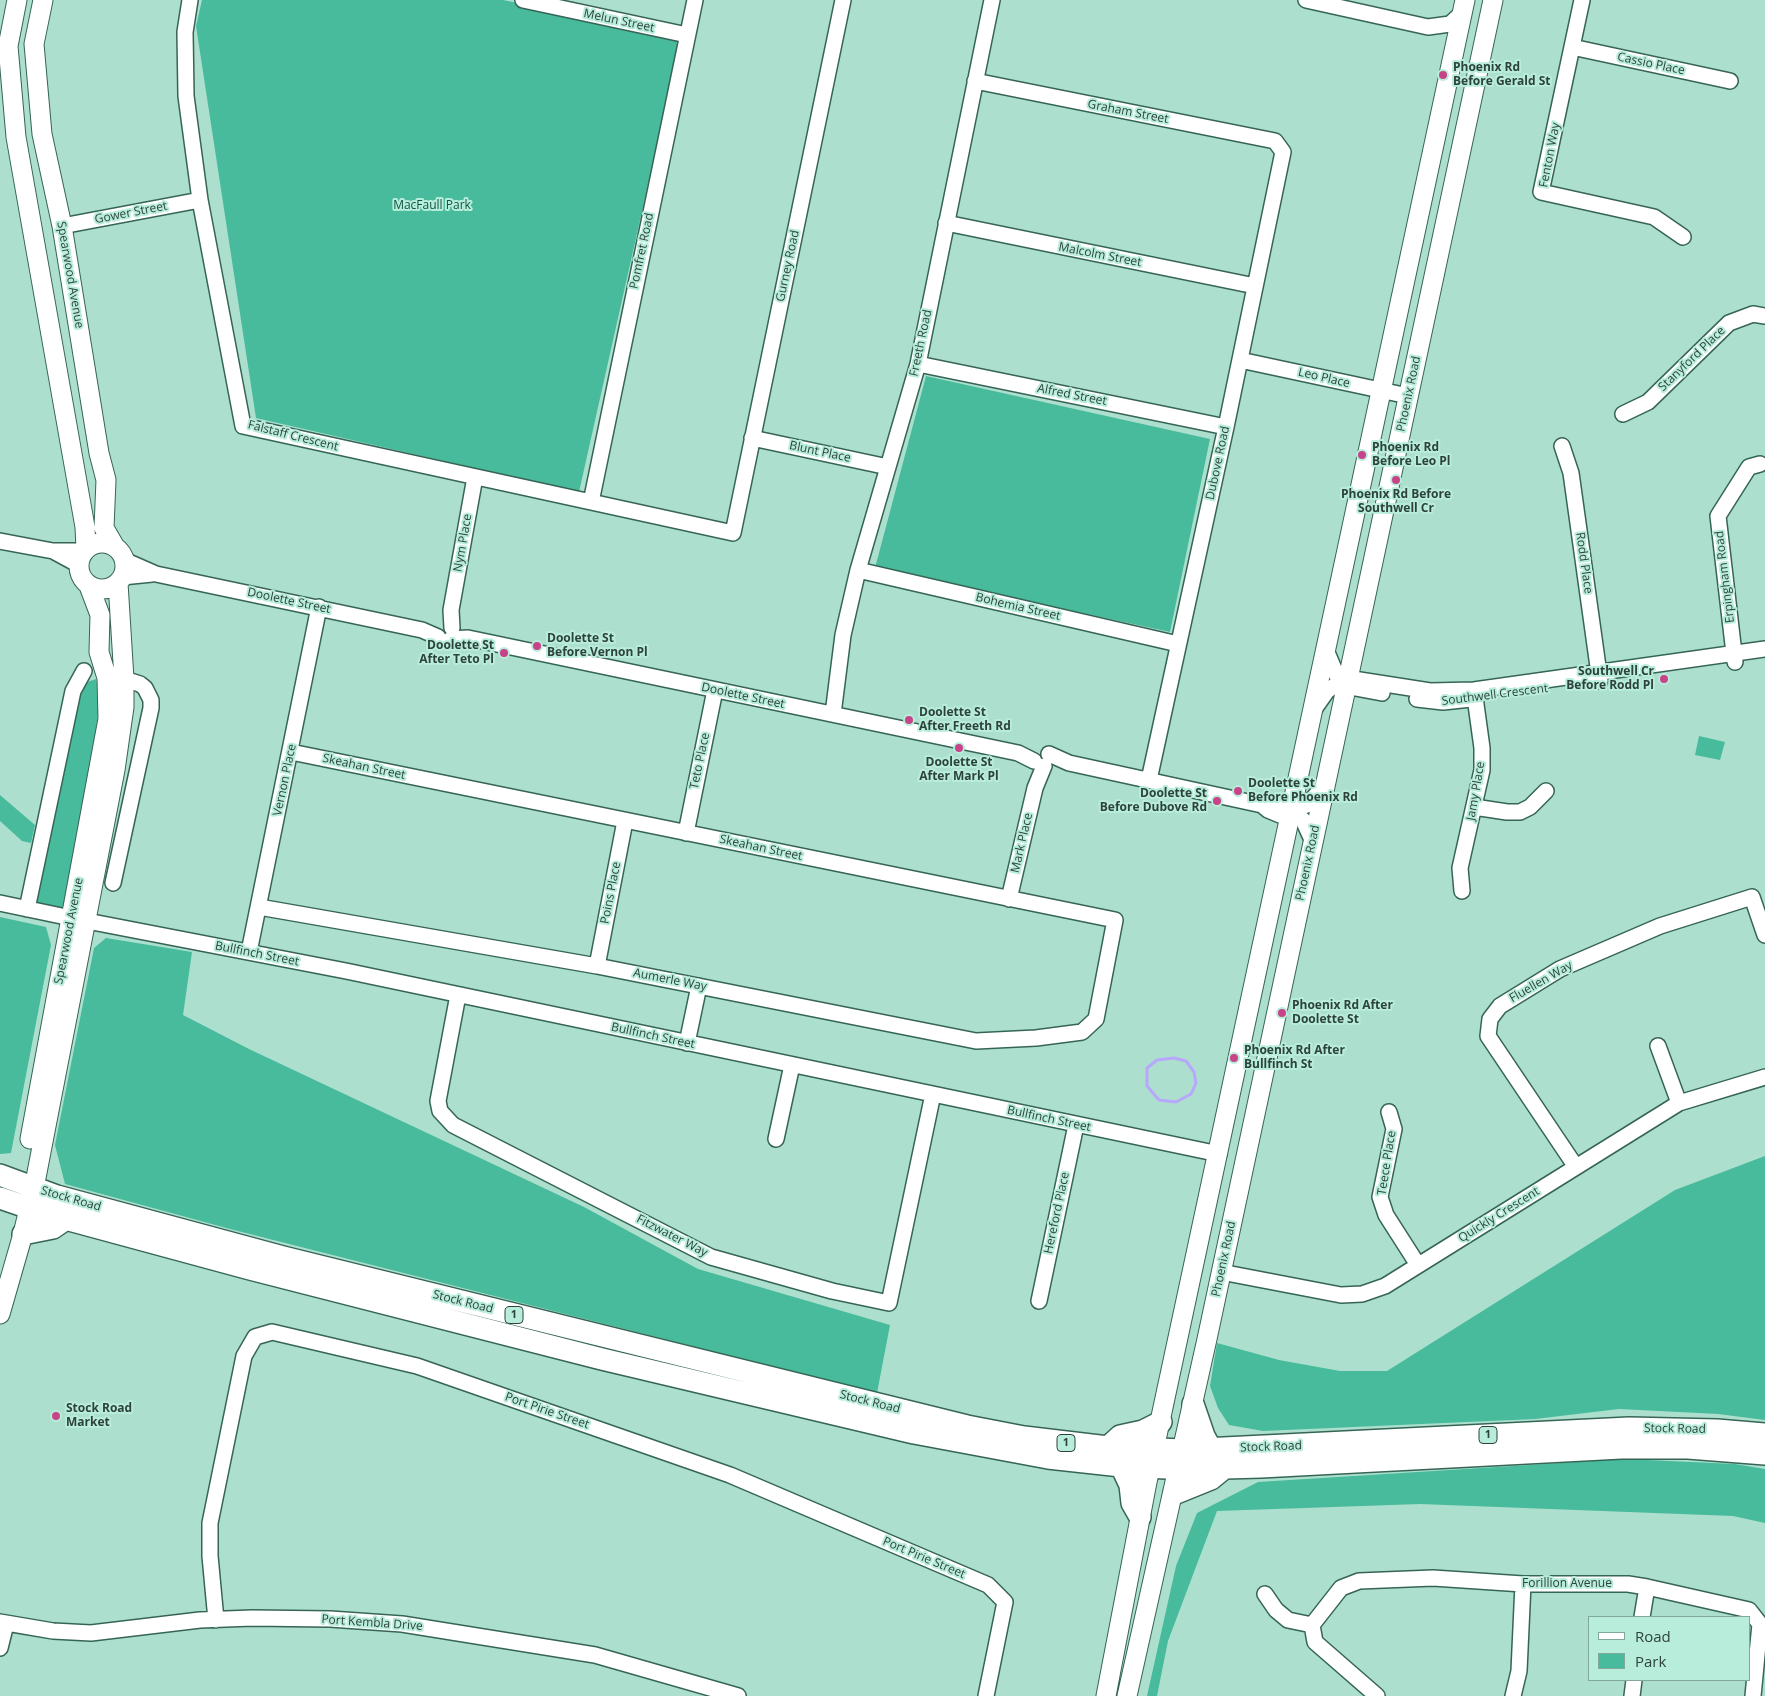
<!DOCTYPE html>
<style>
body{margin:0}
#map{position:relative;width:1765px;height:1696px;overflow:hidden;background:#addfce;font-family:"Open Sans",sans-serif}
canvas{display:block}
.legend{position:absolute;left:1588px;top:1616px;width:162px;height:65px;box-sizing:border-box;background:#b9eddb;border:1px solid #81a99b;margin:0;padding:6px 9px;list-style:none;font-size:15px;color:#2d423b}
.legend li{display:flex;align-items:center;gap:10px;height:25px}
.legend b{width:25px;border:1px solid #81a99b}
</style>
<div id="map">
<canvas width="1765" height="1696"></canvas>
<ul class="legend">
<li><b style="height:6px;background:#fff"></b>Road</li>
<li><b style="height:14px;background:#47bb9b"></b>Park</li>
</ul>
</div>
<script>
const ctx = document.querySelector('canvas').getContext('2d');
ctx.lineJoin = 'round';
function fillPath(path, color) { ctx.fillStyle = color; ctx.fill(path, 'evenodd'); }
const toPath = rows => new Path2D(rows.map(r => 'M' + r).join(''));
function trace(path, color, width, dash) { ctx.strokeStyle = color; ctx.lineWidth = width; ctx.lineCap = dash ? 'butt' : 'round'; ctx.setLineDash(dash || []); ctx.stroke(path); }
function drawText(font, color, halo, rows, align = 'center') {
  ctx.font = font + ' "Open Sans",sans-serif'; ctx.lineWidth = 4; ctx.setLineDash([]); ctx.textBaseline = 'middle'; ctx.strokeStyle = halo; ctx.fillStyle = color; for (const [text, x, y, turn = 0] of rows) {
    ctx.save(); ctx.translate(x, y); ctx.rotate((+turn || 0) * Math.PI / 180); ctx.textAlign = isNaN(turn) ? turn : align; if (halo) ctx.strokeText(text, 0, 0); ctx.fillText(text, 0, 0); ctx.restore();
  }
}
const green = toPath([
 [202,0,503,0,681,37,579,492,256,418,196,26],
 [926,376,1210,439,1170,632,875,568],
 [96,679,99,691,98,713,94,744,65,906,55,910,43,907,36,901,77,693,84,683],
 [1699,736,1725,742,1720,760,1695,755],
 [0,795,35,825,31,843,22,841,0,821],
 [0,917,46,927,51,945,11,1153,0,1154],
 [106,938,192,952,183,1015,249,1049,584,1207,698,1269,890,1325,877,1393,230,1229,65,1184,55,1145,94,948],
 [1765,1156,1765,1420,1718,1414,1619,1409,1535,1419,1263,1431,1229,1425,1218,1408,1210,1386,1217,1343,1279,1360,1340,1371,1387,1371,1675,1190],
 [1625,1459,1735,1464,1765,1469,1765,1523,1733,1516,1420,1504,1217,1511,1168,1641,1157,1696,1147,1696,1176,1566,1197,1513,1258,1482]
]);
const stream = toPath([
 [1174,1058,1186,1061,1194,1072,1196,1083,1191,1094,1176,1102,1159,1100,1147,1086,1147,1068,1157,1060,1174,1058]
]);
const minor = toPath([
 [190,0,185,32,186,96,200,200,243,426,733,533,843,0],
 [523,0,687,35],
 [1306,0,1428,27,1450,24,1463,12],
 [1582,0,1541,192,1654,217,1683,237],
 [1572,47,1730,81],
 [975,81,1275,141,1283,152,1226,427,1149,780],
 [946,223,1255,286],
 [62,226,200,200],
 [1240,360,1408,396],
 [918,364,1226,427],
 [1623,414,1648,402,1729,323,1753,314,1765,316],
 [752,438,888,467],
 [1562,446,1571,473,1600,681],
 [591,502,695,0],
 [0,541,53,551,84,551],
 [55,552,79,565],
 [124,560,156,574,422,630,438,637],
 [858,570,1178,644],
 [122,577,152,574],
 [452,628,451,610,475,477],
 [451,639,468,638,511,647,1018,753,1034,761],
 [1326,650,1337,676,1350,687,1382,693],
 [1735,662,1718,516,1749,467,1760,464],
 [1417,699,1443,702,1471,699],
 [1315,708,1327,691,1334,686,1346,684,1353,679,1430,691,1474,690,1765,649],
 [833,714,843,635,858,570,918,364,992,0],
 [1049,754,1069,763,1262,805,1268,810,1280,815,1307,805,1325,785],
 [1262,805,1269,801,1287,806,1303,820,1313,842],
 [1474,807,1507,812,1520,812,1530,807,1546,791],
 [686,833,715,690],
 [113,883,151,708,151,700,145,688,140,684,124,679],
 [1462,891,1460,868,1482,770,1482,748,1474,690],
 [1009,899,1035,788,1044,766],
 [0,903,71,918],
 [259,907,597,966,976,1041,1036,1038,1082,1032,1096,1019,1115,920,291,752],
 [27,909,73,691,84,671],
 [87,921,346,971,1219,1154],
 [249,952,319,607],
 [597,966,625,821],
 [458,995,438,1101,440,1111,453,1125,711,1257,832,1291,889,1303,933,1094],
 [687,1043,699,986],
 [1658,1046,1679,1103],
 [1389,1112,1394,1129,1380,1197,1386,1215,1418,1265],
 [776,1139,792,1065],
 [1576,1167,1488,1036,1490,1019,1500,1006,1560,969,1660,926,1752,897,1765,935],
 [1221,1272,1341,1295,1362,1294,1385,1286,1679,1103,1765,1077],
 [1039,1301,1076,1125],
 [1265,1594,1276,1610,1288,1620,1312,1625],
 [1642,1617,1647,1587],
 [216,1620,210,1556,210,1523,244,1356,255,1337,272,1332,417,1366,730,1475,988,1585,1005,1602,986,1696],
 [0,1622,53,1631,91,1633,200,1620,252,1618,330,1619,402,1624,595,1655,738,1696],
 [1312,1625,1341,1588,1359,1581,1433,1578,1523,1584,1628,1584,1647,1587,1749,1610,1760,1624,1753,1696],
 [1312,1625,1315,1642,1377,1696],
 [0,1648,6,1624],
 [1513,1696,1519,1671,1523,1584],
 [1632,1696,1634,1680]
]);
const major = toPath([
 [17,0,8,46,16,137,85,527,86,549],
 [43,0,34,44,42,134,62,226,99,453,106,480,104,528,115,547],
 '79 566a23 23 0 1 1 46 0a23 23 0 1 1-46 0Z',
 [30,1139,108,719,107,678,99,652,100,615,89,586],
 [0,1314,23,1234,34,1188,115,770,124,707,124,679,118,583],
 [1106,1696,1147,1482,1465,0],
 [1127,1696,1207,1339,1493,0]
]);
const highway = toPath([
 [0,1175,57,1196,283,1257,967,1426,1024,1437,1108,1447,1183,1450,1629,1428,1717,1430,1765,1434],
 [0,1198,47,1214,250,1269,602,1359,914,1433,1048,1458,1121,1466,1189,1469,1261,1467,1621,1448,1688,1448,1765,1454],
 [23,1234,53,1228,66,1219],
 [1193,1404,1204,1436,1211,1449],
 [1108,1447,1120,1436,1143,1431,1161,1422],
 [1121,1466,1130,1485,1132,1503,1140,1517],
 [1174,1494,1211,1479,1222,1470]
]);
const markers = [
 [1443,75,5,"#c74489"],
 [1362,455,5,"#c74489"],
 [1396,480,5,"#c74489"],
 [537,646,5,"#c74489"],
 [504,653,5,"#c74489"],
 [1664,679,5,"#c74489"],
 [909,720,5,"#c74489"],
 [959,748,5,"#c74489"],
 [1238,791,5,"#c74489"],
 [1217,801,5,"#c74489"],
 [1282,1013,5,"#c74489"],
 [1234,1058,5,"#c74489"],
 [56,1416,5,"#c74489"]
];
const shields = [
 [514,1315,18],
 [1488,1435,18],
 [1066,1443,18]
];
const shieldNames = [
 ["1",514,1315],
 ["1",1488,1435],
 ["1",1066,1443]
];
const streetNames = [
 ["Melun Street",619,21,12],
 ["Cassio Place",1651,64,12],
 ["Graham Street",1128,112,11],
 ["Fenton Way",1550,155,-79],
 ["Gower Street",131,213,-11],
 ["Pomfret Road",642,251,-78],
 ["Malcolm Street",1100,255,11],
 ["Gurney Road",788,266,-78],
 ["Spearwood Avenue",70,275,80],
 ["Freeth Road",921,343,-78],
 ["Stanyford Place",1692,359,-44],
 ["Leo Place",1324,378,13],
 ["Phoenix Road",1409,394,-78],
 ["Alfred Street",1072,395,11],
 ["Falstaff Crescent",293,436,14],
 ["Blunt Place",820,452,12],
 ["Dubove Road",1218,463,-78],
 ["Nym Place",463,543,-80],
 ["Rodd Place",1584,563,82],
 ["Erpingham Road",1725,577,-97],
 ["Doolette Street",289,601,12],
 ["Bohemia Street",1018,607,13],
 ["Southwell Crescent",1495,695,-7],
 ["Doolette Street",743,696,12],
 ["Teto Place",700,761,-78],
 ["Skeahan Street",364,767,12],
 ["Vernon Place",285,780,-78],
 ["Jamy Place",1476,791,-80],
 ["Mark Place",1022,843,-77],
 ["Skeahan Street",761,848,12],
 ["Phoenix Road",1308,863,-78],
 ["Poins Place",611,893,-79],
 ["Spearwood Avenue",69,931,-79],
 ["Bullfinch Street",257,954,11],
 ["Aumerle Way",670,980,11],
 ["Fluellen Way",1541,982,-30],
 ["Bullfinch Street",653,1036,12],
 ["Bullfinch Street",1049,1119,12],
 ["Teece Place",1387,1163,-81],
 ["Stock Road",71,1199,16],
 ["Hereford Place",1057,1213,-78],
 ["Quickly Crescent",1499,1215,-32],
 ["Fitzwater Way",672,1236,27],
 ["Phoenix Road",1224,1259,-78],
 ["Stock Road",463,1302,14],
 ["Stock Road",870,1402,14],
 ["Port Pirie Street",547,1411,19],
 ["Stock Road",1675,1429,1],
 ["Stock Road",1271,1447,-2],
 ["Port Pirie Street",924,1558,23],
 ["Forillion Avenue",1567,1584],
 ["Port Kembla Drive",372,1623,4]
];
const poiNames = [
 ["Phoenix Rd",1453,68],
 ["Before Gerald St",1453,82],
 ["Phoenix Rd",1372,448],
 ["Before Leo Pl",1372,462],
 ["Phoenix Rd Before",1396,495,"center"],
 ["Southwell Cr",1396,509,"center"],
 ["Doolette St",547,639],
 ["Before Vernon Pl",547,653],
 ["Doolette St",494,646,"right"],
 ["After Teto Pl",494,660,"right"],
 ["Southwell Cr",1654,672,"right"],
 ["Before Rodd Pl",1654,686,"right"],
 ["Doolette St",919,713],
 ["After Freeth Rd",919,727],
 ["Doolette St",959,763,"center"],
 ["After Mark Pl",959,777,"center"],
 ["Doolette St",1248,784],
 ["Before Phoenix Rd",1248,798],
 ["Doolette St",1207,794,"right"],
 ["Before Dubove Rd",1207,808,"right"],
 ["Phoenix Rd After",1292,1006],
 ["Doolette St",1292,1020],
 ["Phoenix Rd After",1244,1051],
 ["Bullfinch St",1244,1065],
 ["Stock Road",66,1409],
 ["Market",66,1423]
];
const parkNames = [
 ["MacFaull Park",432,206]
];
fillPath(green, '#47bb9b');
trace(stream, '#b7a8fc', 3);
trace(minor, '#366556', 18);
trace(major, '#366556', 21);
trace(highway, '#366556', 24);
trace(minor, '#fff', 15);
trace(major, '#fff', 19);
trace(highway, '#fff', 21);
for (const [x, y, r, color] of markers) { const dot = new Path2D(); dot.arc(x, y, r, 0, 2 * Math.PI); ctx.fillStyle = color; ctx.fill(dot); trace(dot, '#b9eddb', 2); }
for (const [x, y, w] of shields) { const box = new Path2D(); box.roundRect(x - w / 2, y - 8.5, w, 17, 4); ctx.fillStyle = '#b9eddb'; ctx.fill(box); trace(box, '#2d423b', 1); }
drawText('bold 11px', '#2d423b', null, shieldNames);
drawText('12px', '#2d423b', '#b9eddb', streetNames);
drawText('bold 12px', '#2d423b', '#b9eddb', poiNames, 'left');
drawText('12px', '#0e5342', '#b9eddb', parkNames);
</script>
